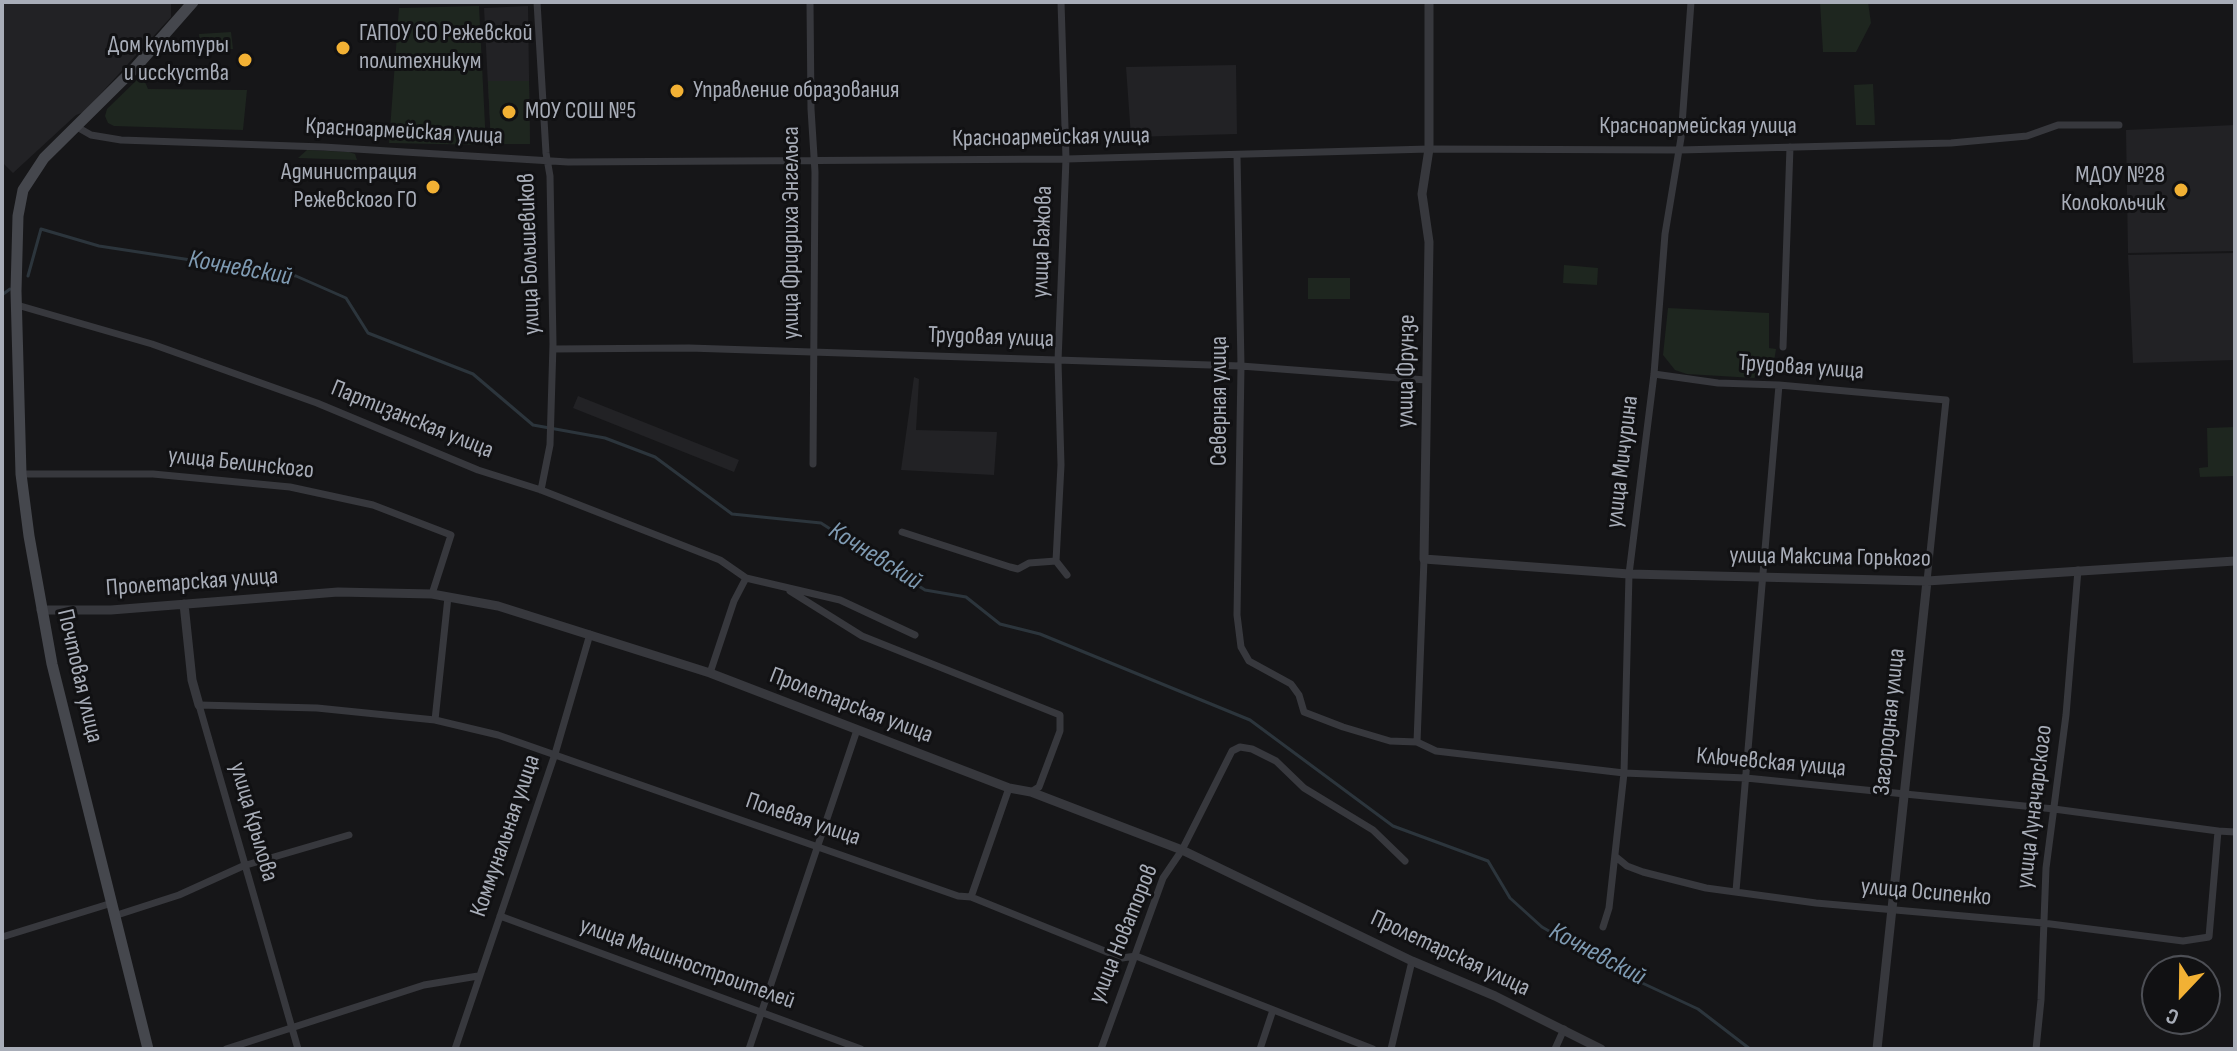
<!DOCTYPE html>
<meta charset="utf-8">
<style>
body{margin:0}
#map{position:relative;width:2237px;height:1051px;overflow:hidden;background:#161618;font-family:"Sofia Sans Condensed",sans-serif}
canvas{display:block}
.frame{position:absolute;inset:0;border:4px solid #a8adb8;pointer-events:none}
.north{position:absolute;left:2141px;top:955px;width:80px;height:80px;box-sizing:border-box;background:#111113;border:2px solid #4d4f55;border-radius:50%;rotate:202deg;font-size:22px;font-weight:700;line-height:32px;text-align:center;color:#a8adb8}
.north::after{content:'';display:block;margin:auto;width:28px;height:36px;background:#f2b134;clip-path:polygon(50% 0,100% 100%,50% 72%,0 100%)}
</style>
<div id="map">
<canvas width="2237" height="1051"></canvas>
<div class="frame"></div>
<div class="north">С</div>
</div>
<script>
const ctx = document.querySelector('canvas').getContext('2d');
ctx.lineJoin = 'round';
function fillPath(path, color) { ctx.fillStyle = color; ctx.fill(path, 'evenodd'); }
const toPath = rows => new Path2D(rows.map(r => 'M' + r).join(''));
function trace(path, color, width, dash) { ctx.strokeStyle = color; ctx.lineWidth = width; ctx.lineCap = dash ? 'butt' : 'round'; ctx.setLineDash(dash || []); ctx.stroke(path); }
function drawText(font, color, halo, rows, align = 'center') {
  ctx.font = font + ' "Sofia Sans Condensed",sans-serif'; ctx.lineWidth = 6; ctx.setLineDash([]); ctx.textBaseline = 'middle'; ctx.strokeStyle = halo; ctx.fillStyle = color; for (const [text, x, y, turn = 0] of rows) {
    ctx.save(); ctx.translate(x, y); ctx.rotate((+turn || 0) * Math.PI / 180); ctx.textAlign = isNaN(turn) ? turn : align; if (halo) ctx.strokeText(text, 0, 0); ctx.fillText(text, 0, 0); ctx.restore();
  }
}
const built = toPath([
 [2,2,171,2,171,17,84,112,76,115,13,173,2,162],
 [528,6,530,144,491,144,484,8],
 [1236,65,1237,134,1131,137,1126,67],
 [2235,125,2235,251,2128,253,2126,130],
 [2235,253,2235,360,2133,363,2128,255],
 [914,377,919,379,916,430,997,432,994,475,901,470],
 [578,396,739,460,734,472,573,408]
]);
const green = toPath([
 [1820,2,1868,2,1871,23,1856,52,1823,52],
 [479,6,486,145,389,143,399,8],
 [231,32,233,49,223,49,222,46,205,48,204,52,200,52,199,34],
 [142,75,148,89,247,90,243,130,114,126,108,123,105,116,107,109],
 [488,81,529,81,530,144,491,144],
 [1873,84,1875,125,1856,125,1854,85],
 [307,150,349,152,355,154,357,160,298,158],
 [1564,265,1598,268,1597,285,1563,283],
 [1308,278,1350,278,1350,299,1308,299],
 [1668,308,1769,313,1769,348,1776,349,1773,368,1763,370,1754,378,1687,374,1675,370,1663,355],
 [2235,427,2235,476,2200,477,2199,468,2208,467,2207,428]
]);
const stream = toPath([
 [28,276,41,229,99,246,296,276,346,298,368,333,473,374,533,425,605,438,655,457,732,514,821,523,925,590,966,597,1000,624,1040,634,1250,720,1393,826,1488,861,1510,898,1542,927,1625,975,1698,1009,1750,1049],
 [2,295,10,289]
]);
const minor = toPath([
 [537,2,546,153,550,176,553,344,550,445,541,490],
 [810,2,811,109,815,172,813,464],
 [1061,2,1066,159,1058,361,1061,465,1056,561,1067,575],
 [77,127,91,135,121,140,323,147,568,162,1066,159,1429,149,1680,150,1951,143,2027,136,2058,125,2119,125],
 [1237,155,1241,366,1237,615,1241,647,1249,661,1291,684,1299,695,1304,712,1343,727,1390,741,1417,742,1436,751,1624,773,1746,778,2054,809,2218,831],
 [17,305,152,344,317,403,478,470,541,490,720,560,746,578,840,600,915,635],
 [1783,347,1790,147],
 [553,349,689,348,1241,366,1426,380],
 [1654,374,1718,383,1779,385,1946,400,1927,581],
 [21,474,153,474,290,487,373,505,451,535,432,594],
 [902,532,1010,567,1018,569,1029,563,1056,561],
 [790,591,862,636,1060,715,1060,731,1039,787,1031,792],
 [710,673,734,601,746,578],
 [435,720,448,597],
 [1417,742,1424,559],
 [1616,857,1627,866,1643,872,1706,888,1816,903,2043,923,2183,941,2209,937,2218,831,2235,832],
 [1736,891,1779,385],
 [971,897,1009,788],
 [114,916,179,895,243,866,349,835],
 [500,916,861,1049],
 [1603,927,1609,908,1624,773,1629,574,1654,374,1665,234,1681,138,1691,2],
 [2,937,112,903],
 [226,1049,424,985,478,976],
 [298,1049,199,705,317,708,435,720,498,735,958,896,971,897,1122,958,1136,956,1373,1049],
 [455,1049,555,754,590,634],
 [749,1049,857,730],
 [1101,1049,1163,878,1182,850,1232,751,1240,747,1252,749,1276,761,1304,788,1373,830,1405,861],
 [1260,1049,1273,1010],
 [1391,1049,1412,961],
 [1555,1049,1564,1029],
 [2036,1049,2041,1000,2046,868,2066,715,2078,570]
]);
const tertiary = toPath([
 [1429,2,1429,149,1422,194,1429,242,1424,559,1629,574,1927,581,2235,561],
 [184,604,192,680,199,705],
 [41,610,111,610,338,592,432,594,498,606,710,673,1009,788,1031,792,1182,850,1412,961,1495,996,1601,1049],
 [1877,1049,1927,581]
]);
const secondary = toPath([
 [148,1049,52,664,29,536,21,474,16,291,18,216,23,190,44,158,135,68,193,2]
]);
const markers = [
 [343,48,8,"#f2b134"],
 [245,60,8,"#f2b134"],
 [677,91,8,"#f2b134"],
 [509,112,8,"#f2b134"],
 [433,187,8,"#f2b134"],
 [2181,190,8,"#f2b134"]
];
const poiNames = [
 ["ГАПОУ СО Режевской",359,34],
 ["политехникум",359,62],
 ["Дом культуры",229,46,"right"],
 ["и исскуства",229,74,"right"],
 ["Управление образования",693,91],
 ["МОУ СОШ №5",525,112],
 ["Администрация",417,173,"right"],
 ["Режевского ГО",417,201,"right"],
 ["МДОУ №28",2165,176,"right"],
 ["Колокольчик",2165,204,"right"]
];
const streetNames = [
 ["Красноармейская улица",1698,127],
 ["Красноармейская улица",404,132,3],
 ["Красноармейская улица",1051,138,-1],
 ["улица Фридриха Энгельса",792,233,-90],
 ["улица Бажова",1043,242,-88],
 ["улица Большевиков",530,254,-92],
 ["Трудовая улица",991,338,2],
 ["Трудовая улица",1801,368,4],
 ["улица Фрунзе",1407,371,-89],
 ["Северная улица",1220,401,-90],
 ["Партизанская улица",412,420,22],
 ["улица Мичурина",1623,462,-83],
 ["улица Белинского",241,464,6],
 ["улица Максима Горького",1830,558,1],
 ["Пролетарская улица",192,583,-4],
 ["Почтовая улица",79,676,77],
 ["Пролетарская улица",851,706,21],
 ["Загородная улица",1890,722,-84],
 ["Ключевская улица",1771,763,5],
 ["улица Луначарского",2035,807,-83],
 ["Полевая улица",803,820,19],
 ["улица Крылова",253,822,74],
 ["Коммунальная улица",506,836,-71],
 ["улица Осипенко",1926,893,5],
 ["улица Новаторов",1124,934,-68],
 ["Пролетарская улица",1450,954,25],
 ["улица Машиностроителей",687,964,20]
];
const waterNames = [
 ["Кочневский",240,269,10],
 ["Кочневский",875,557,32],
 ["Кочневский",1597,955,28]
];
fillPath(built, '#222225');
fillPath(green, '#1e261f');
trace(stream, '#2c353c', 3);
trace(minor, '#37383d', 7);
trace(tertiary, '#37383d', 9);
trace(secondary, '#45474d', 11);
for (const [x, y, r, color] of markers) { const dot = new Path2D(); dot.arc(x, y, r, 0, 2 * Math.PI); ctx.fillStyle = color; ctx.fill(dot); trace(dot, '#111113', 3); }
drawText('24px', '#a8adb8', '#111113', poiNames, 'left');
drawText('24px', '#a8adb8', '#111113', streetNames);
drawText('italic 26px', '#7f9bb3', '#111113', waterNames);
</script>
